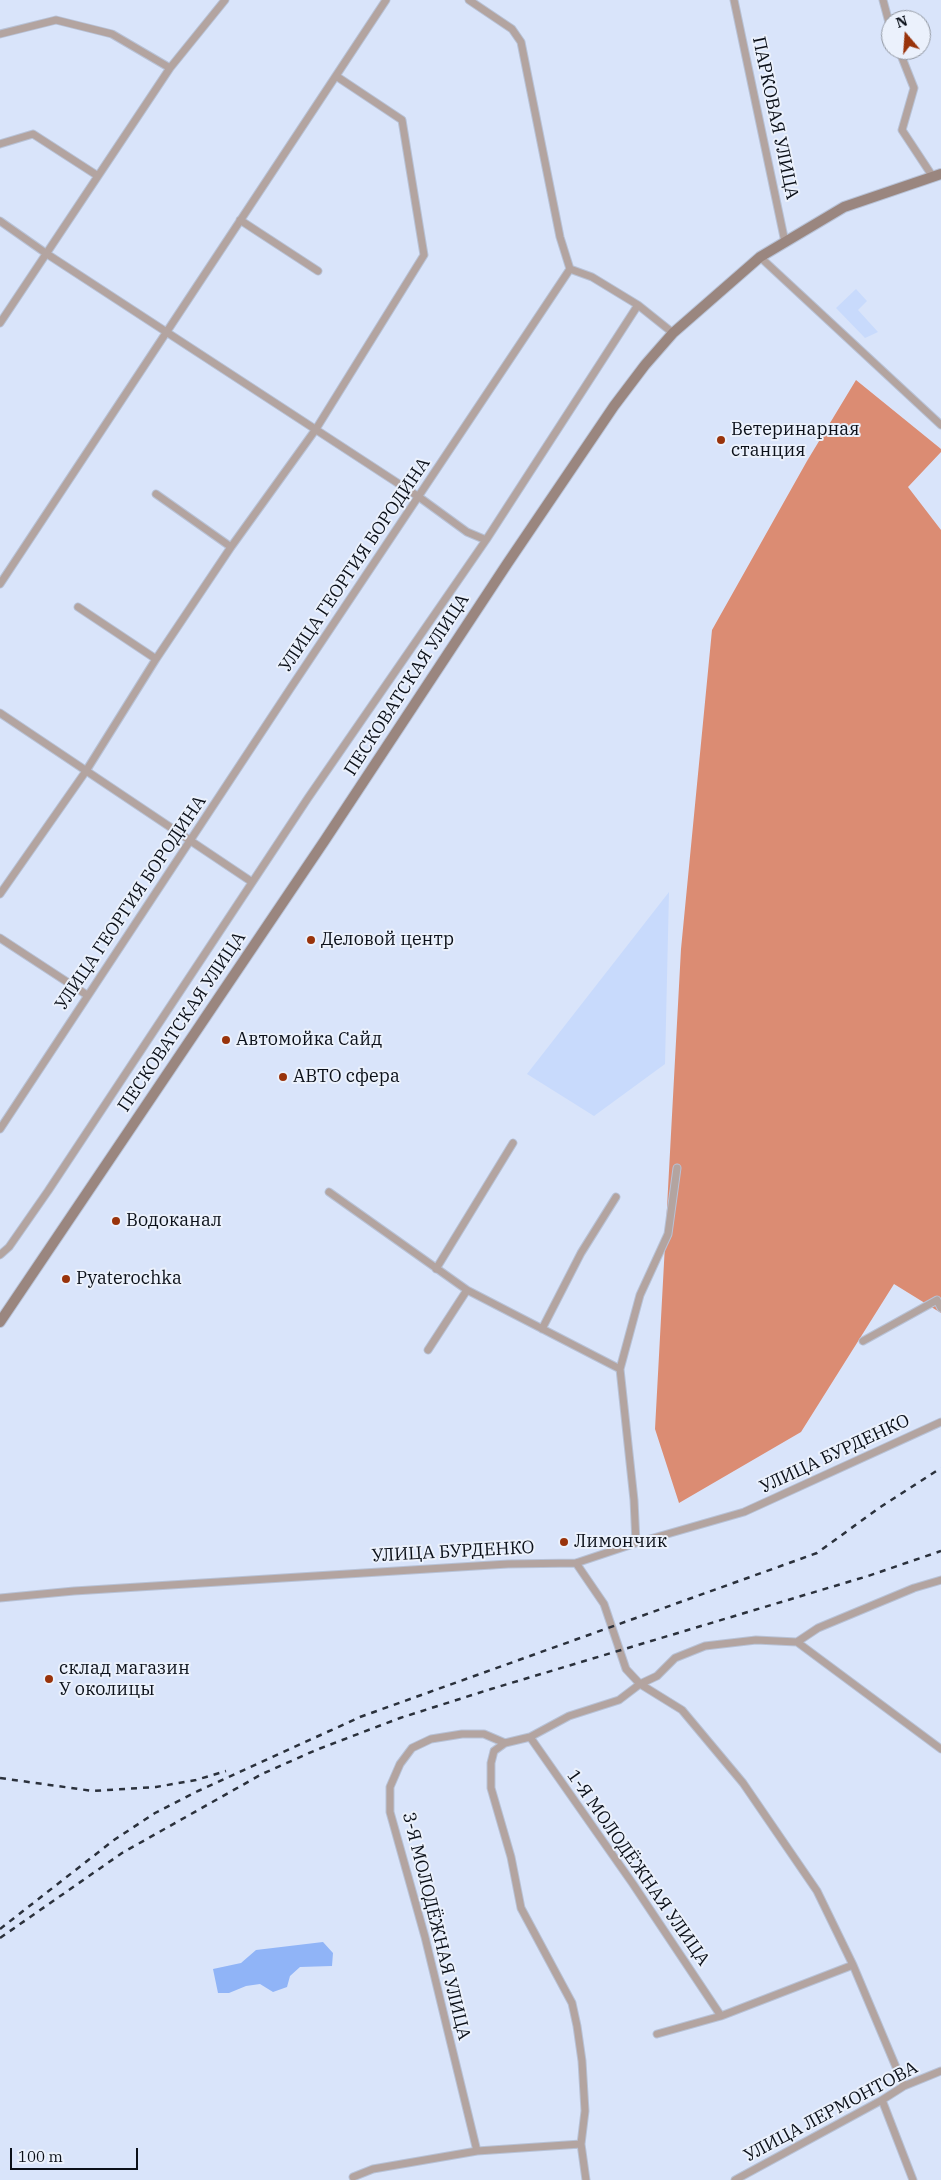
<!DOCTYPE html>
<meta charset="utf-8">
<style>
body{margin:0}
#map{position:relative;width:941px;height:2180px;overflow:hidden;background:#d9e4fa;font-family:"IBM Plex Serif",serif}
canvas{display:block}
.north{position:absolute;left:881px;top:10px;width:50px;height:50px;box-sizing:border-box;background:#ebf1fc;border:1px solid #9197a1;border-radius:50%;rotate:342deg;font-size:14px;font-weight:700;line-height:20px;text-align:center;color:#0b1019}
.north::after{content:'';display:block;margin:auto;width:18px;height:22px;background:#99330b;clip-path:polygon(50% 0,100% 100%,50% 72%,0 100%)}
.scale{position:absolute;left:10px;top:2148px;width:128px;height:22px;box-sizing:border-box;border:2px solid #0b1019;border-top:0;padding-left:6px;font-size:15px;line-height:18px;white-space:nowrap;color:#0b1019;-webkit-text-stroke:4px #ebf1fc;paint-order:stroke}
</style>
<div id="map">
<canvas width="941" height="2180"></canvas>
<div class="north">N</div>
<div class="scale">100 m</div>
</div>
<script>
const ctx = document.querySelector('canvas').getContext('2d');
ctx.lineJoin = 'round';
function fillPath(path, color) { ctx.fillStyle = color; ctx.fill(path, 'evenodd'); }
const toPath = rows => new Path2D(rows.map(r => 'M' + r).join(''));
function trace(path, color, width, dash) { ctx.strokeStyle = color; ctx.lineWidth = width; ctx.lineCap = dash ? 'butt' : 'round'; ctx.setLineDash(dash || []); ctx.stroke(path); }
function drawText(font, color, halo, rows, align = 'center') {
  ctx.font = font + ' "IBM Plex Serif",serif'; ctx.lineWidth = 4; ctx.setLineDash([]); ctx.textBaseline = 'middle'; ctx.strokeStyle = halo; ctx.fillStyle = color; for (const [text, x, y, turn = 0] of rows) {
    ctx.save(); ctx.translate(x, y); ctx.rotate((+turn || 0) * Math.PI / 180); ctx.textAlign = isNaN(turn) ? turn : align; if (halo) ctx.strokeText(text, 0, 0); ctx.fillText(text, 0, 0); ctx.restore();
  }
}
const built = toPath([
 [856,289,867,301,858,310,878,332,865,338,836,308],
 [669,892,665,1064,594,1116,527,1074]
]);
const forest = toPath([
 [856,380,941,449,941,452,908,487,941,530,941,1313,894,1284,801,1432,679,1503,655,1429,681,949,712,630,807,461]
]);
const water = toPath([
 [323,1942,333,1953,332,1966,300,1967,290,1976,287,1987,273,1992,260,1984,246,1986,229,1993,218,1993,213,1969,241,1963,256,1950]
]);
const minor = toPath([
 [734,0,785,242],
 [883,0,891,30],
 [0,34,56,20,112,34,170,68],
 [899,50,914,88,902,130,933,177],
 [0,144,33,134,98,176],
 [240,220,318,271],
 [0,221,47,254,419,497,467,532,486,540],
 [760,257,941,425],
 [570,269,592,277,638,305,673,333],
 [0,323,170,68,225,0],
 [156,494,231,547],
 [0,584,386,0],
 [78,607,156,659],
 [0,713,252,882],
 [0,894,86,771,156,659,231,547,316,429,424,255,402,120,336,76],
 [0,938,87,995],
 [0,1129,290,689,570,269,560,237,521,42,512,29,469,0],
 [329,1192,467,1290,620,1369],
 [0,1255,9,1247,48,1191,308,798,486,540,638,305],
 [436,1269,513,1143],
 [542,1329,581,1253,616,1197],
 [863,1341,937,1300,941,1308],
 [428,1350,467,1290],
 [636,1543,634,1500,620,1369,640,1295,668,1234,677,1168],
 [576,1563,604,1604,626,1669,640,1684,682,1710,743,1783,817,1891,853,1965,904,2086],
 [0,1598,74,1591,508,1564,576,1563,636,1543,744,1512,941,1422],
 [797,1642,941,1749],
 [797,1642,818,1628,914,1588,941,1580],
 [530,1737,633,1884,721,2016],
 [657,2034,721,2016,853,1965],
 [882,2100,913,2180],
 [477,2151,425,1937,390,1812,390,1787,400,1764,412,1748,431,1739,462,1734,484,1734,505,1743],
 [353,2177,373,2169,477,2151,581,2144],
 [586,2180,581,2144,585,2111,582,2061,577,2026,572,2003,521,1908,511,1857,491,1788,491,1763,494,1751,505,1743,530,1737,569,1716,619,1700,640,1684,657,1676,675,1658,705,1646,756,1640,797,1642],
 [735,2180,882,2100,904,2086,941,2071]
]);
const secondary = toPath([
 [0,1322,325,840,507,564,614,406,645,365,673,333,760,257,844,207,941,174]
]);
const rail = toPath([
 [0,1778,93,1791,156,1787,196,1780,226,1771],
 [0,1929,114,1840,155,1813,198,1791,360,1717,817,1553,879,1508,941,1468],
 [0,1938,122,1853,262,1774,316,1750,400,1718,491,1689,868,1576,941,1551]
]);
const markers = [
 [721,440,5,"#99330b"],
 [311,940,5,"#99330b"],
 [226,1040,5,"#99330b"],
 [283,1077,5,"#99330b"],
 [116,1221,5,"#99330b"],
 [66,1279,5,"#99330b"],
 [564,1542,5,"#99330b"],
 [49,1679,5,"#99330b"]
];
const streetNames = [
 ["ПАРКОВАЯ УЛИЦА",775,118,78],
 ["УЛИЦА ГЕОРГИЯ БОРОДИНА",355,565,-56],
 ["ПЕСКОВАТСКАЯ УЛИЦА",407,685,-57],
 ["УЛИЦА ГЕОРГИЯ БОРОДИНА",131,903,-56],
 ["ПЕСКОВАТСКАЯ УЛИЦА",182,1022,-56],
 ["УЛИЦА БУРДЕНКО",835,1454,-25],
 ["УЛИЦА БУРДЕНКО",453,1552,-3],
 ["1-Я МОЛОДЁЖНАЯ УЛИЦА",638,1868,55],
 ["3-Я МОЛОДЁЖНАЯ УЛИЦА",436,1926,76],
 ["УЛИЦА ЛЕРМОНТОВА",831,2112,-28]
];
const poiNames = [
 ["Ветеринарная",731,430],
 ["станция",731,451],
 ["Деловой центр",321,940],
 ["Автомойка Сайд",236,1040],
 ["АВТО сфера",293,1077],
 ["Водоканал",126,1221],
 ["Pyaterochka",76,1279],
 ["Лимончик",574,1542],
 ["склад магазин",59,1669],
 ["У околицы",59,1690]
];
fillPath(built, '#c8dafc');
fillPath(forest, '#db8c73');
fillPath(water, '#90b4f7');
trace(minor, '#b8c2d6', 9);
trace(secondary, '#b8c2d6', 12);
trace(minor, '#b3a4a0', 7);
trace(secondary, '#9a867f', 10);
trace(rail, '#2b313c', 2.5, [6, 6]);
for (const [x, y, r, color] of markers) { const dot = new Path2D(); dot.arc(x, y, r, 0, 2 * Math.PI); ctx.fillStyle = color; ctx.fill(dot); trace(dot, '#ebf1fc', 2); }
drawText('18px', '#0b1019', '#ebf1fc', streetNames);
drawText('18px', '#0b1019', '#ebf1fc', poiNames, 'left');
</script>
